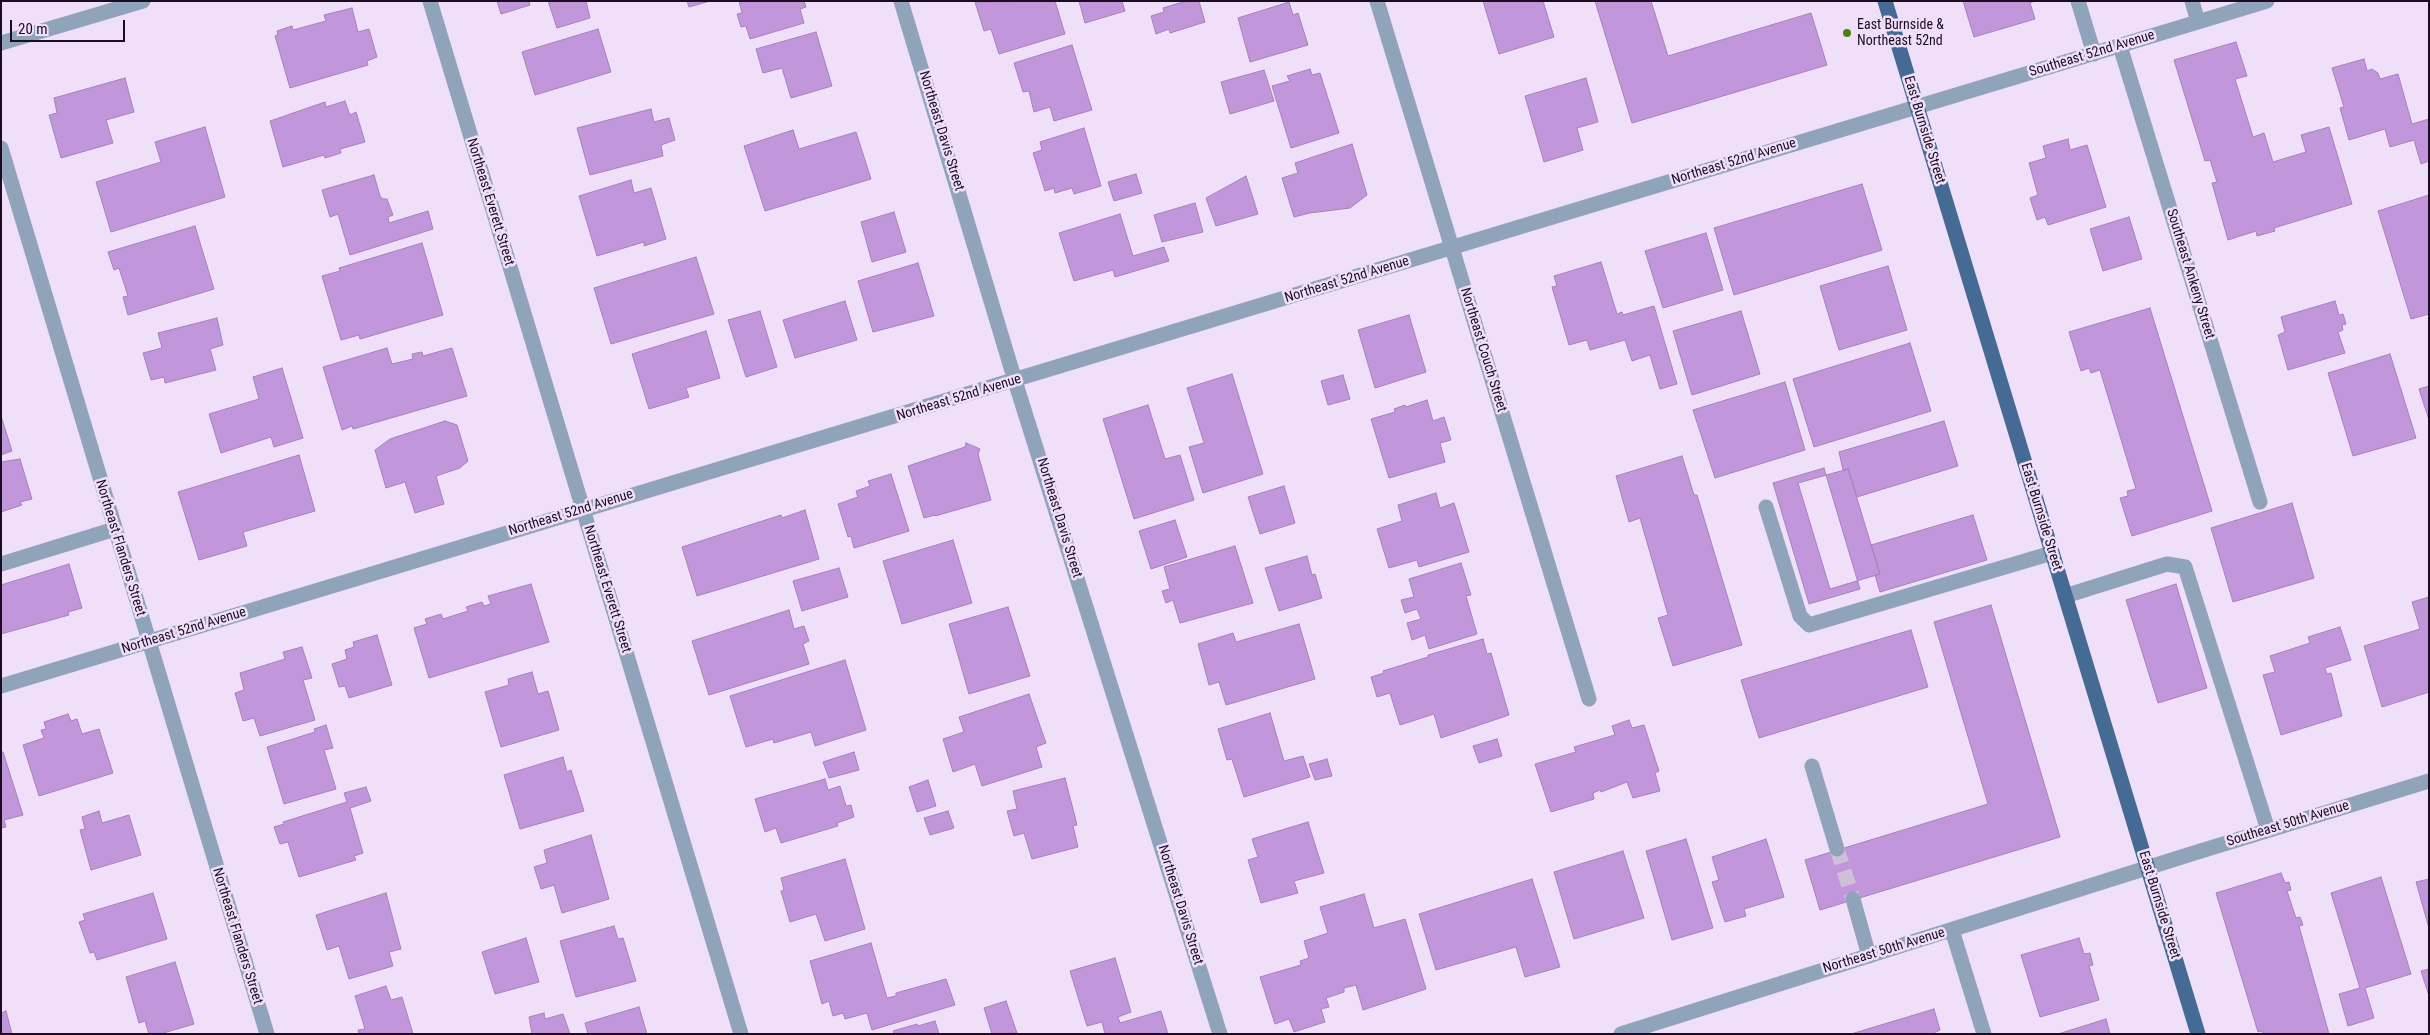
<!DOCTYPE html>
<style>
body{margin:0}
#map{position:relative;width:2430px;height:1035px;overflow:hidden;background:#efdff9;font-family:"Roboto Condensed",sans-serif}
canvas{display:block}
.frame{position:absolute;inset:0;border:2px solid #1b0c22;pointer-events:none}
.scale{position:absolute;left:10px;top:20px;width:115px;height:22px;box-sizing:border-box;border:2px solid #1b0c22;border-top:0;padding-left:6px;font-size:15px;line-height:18px;white-space:nowrap;color:#1b0c22;-webkit-text-stroke:4px #efdff9;paint-order:stroke}
</style>
<div id="map">
<canvas width="2430" height="1035"></canvas>
<div class="frame"></div>
<div class="scale">20 m</div>
</div>
<script>
const ctx = document.querySelector('canvas').getContext('2d');
ctx.lineJoin = 'round';
function fillPath(path, color) { ctx.fillStyle = color; ctx.fill(path, 'evenodd'); }
const toPath = rows => new Path2D(rows.map(r => 'M' + r).join(''));
function trace(path, color, width, dash) { ctx.strokeStyle = color; ctx.lineWidth = width; ctx.lineCap = dash ? 'butt' : 'round'; ctx.setLineDash(dash || []); ctx.stroke(path); }
function drawText(font, color, halo, rows, align = 'center') {
  ctx.font = font + ' "Roboto Condensed",sans-serif'; ctx.lineWidth = 5; ctx.setLineDash([]); ctx.textBaseline = 'middle'; ctx.strokeStyle = halo; ctx.fillStyle = color; for (const [text, x, y, turn = 0] of rows) {
    ctx.save(); ctx.translate(x, y); ctx.rotate((+turn || 0) * Math.PI / 180); ctx.textAlign = isNaN(turn) ? turn : align; if (halo) ctx.strokeText(text, 0, 0); ctx.fillText(text, 0, 0); ctx.restore();
  }
}
const building = toPath([
 [497,1,529,1,530,5,501,14,497,1],
 [548,1,586,1,590,18,557,28,548,1],
 [687,1,710,1,689,7,687,1],
 [739,1,804,1,806,7,800,9,804,23,750,39,746,26,741,27,737,14,742,13,739,1],
 [1055,1,1065,34,999,54,991,29,984,31,975,2,1055,1],
 [1079,1,1122,1,1125,11,1085,23,1079,1],
 [1186,1,1199,1,1205,22,1170,33,1169,29,1156,34,1151,16,1164,12,1163,8,1186,1],
 [1483,1,1543,1,1554,37,1499,54,1483,1],
 [1595,1,1651,1,1668,56,1811,13,1827,65,1632,123,1595,1],
 [1963,1,2035,1,2030,3,2035,19,1974,37,1963,1],
 [1289,2,1293,15,1298,13,1308,45,1250,62,1238,18,1289,2],
 [352,8,358,32,369,29,377,57,367,61,368,65,290,88,275,36,278,35,277,31,292,26,293,30,326,21,324,15,352,8],
 [598,29,611,72,535,95,522,52,598,29],
 [816,32,832,86,791,98,782,68,763,73,756,49,816,32],
 [2236,42,2247,76,2235,79,2253,137,2264,133,2273,162,2306,152,2301,135,2329,127,2352,204,2274,228,2275,231,2257,236,2256,231,2228,240,2212,183,2217,182,2210,160,2205,161,2174,60,2236,42],
 [1072,45,1092,110,1054,121,1050,107,1034,112,1029,91,1023,92,1014,63,1072,45],
 [2364,59,2367,71,2372,69,2378,73,2380,79,2398,74,2412,124,2429,119,2429,161,2421,164,2414,140,2390,147,2385,129,2349,140,2340,108,2344,107,2332,68,2364,59],
 [1310,69,1312,75,1320,73,1339,133,1291,148,1272,86,1290,81,1287,76,1310,69],
 [1264,70,1274,101,1230,114,1221,82,1264,70],
 [125,78,134,112,106,120,113,143,61,158,49,115,57,113,54,98,125,78],
 [1586,78,1598,122,1577,128,1583,150,1544,162,1525,96,1586,78],
 [345,101,350,115,356,112,365,142,340,149,341,153,325,158,324,155,283,167,270,121,325,102,326,107,345,101],
 [651,109,654,122,669,118,675,140,661,145,663,156,590,175,577,128,651,109],
 [205,127,225,197,111,232,96,182,161,162,155,142,205,127],
 [1084,128,1101,186,1074,194,1072,188,1055,193,1054,188,1045,191,1033,153,1042,150,1040,142,1084,128],
 [793,130,799,149,856,132,871,179,765,211,744,146,793,130],
 [2068,139,2070,150,2087,145,2106,207,2048,225,2045,217,2037,220,2030,198,2038,195,2029,163,2046,158,2043,146,2068,139],
 [1352,144,1367,195,1350,208,1310,213,1294,217,1282,178,1298,173,1295,163,1352,144],
 [1136,174,1142,193,1114,201,1108,182,1136,174],
 [374,175,380,196,383,199,387,199,393,215,388,217,389,223,428,211,433,229,350,255,338,214,330,217,322,190,374,175],
 [1246,176,1258,214,1216,226,1206,198,1246,176],
 [631,180,634,193,651,188,666,239,644,246,644,242,597,256,579,196,631,180],
 [1862,184,1882,250,1734,295,1714,228,1862,184],
 [2429,195,2429,314,2411,319,2378,211,2429,195],
 [1195,203,1203,232,1162,242,1154,215,1195,203],
 [894,212,906,252,872,262,861,222,894,212],
 [1120,214,1133,256,1164,247,1169,261,1115,277,1113,270,1074,281,1059,233,1120,214],
 [2129,217,2142,259,2103,271,2090,229,2129,217],
 [195,226,214,289,128,315,123,297,128,296,119,268,114,270,108,252,195,226],
 [1706,233,1723,290,1663,308,1645,251,1706,233],
 [422,243,443,315,360,339,359,335,341,340,322,276,340,271,339,268,422,243],
 [696,257,714,314,611,344,594,288,696,257],
 [1601,262,1617,314,1622,312,1623,315,1654,306,1677,384,1660,389,1650,355,1632,361,1625,340,1590,350,1587,340,1569,345,1552,287,1557,286,1554,276,1601,262],
 [918,263,934,316,873,332,858,281,918,263],
 [1888,266,1907,330,1839,350,1820,286,1888,266],
 [845,301,857,340,795,358,783,320,845,301],
 [2335,301,2339,315,2343,314,2346,324,2342,325,2343,330,2338,332,2345,353,2288,370,2278,335,2285,332,2281,317,2335,301],
 [2150,308,2212,511,2132,536,2120,498,2128,496,2127,491,2136,489,2100,370,2091,373,2089,368,2081,371,2069,332,2150,308],
 [760,311,777,367,746,377,728,320,760,311],
 [1741,311,1760,374,1692,395,1673,331,1741,311],
 [1409,315,1426,372,1375,388,1358,330,1409,315],
 [217,318,223,345,210,349,216,370,165,383,164,377,151,380,143,353,162,348,158,333,217,318],
 [706,331,720,378,686,388,689,397,649,409,632,354,706,331],
 [1910,343,1931,411,1814,447,1793,379,1910,343],
 [387,348,392,364,413,359,412,354,422,352,423,356,452,348,467,396,353,429,352,426,342,430,323,367,387,348],
 [2390,354,2416,438,2353,456,2328,373,2390,354],
 [282,368,303,438,274,447,271,437,221,453,209,414,259,399,253,377,282,368],
 [1232,374,1263,474,1203,493,1189,447,1204,443,1187,388,1232,374],
 [1343,375,1350,399,1328,405,1321,381,1343,375],
 [1785,382,1805,450,1715,478,1693,410,1785,382],
 [2429,386,2429,420,2419,389,2429,386],
 [1427,400,1433,421,1444,417,1451,440,1440,443,1445,462,1389,478,1371,419,1395,412,1394,409,1405,405,1406,407,1427,400],
 [1148,405,1165,459,1180,455,1194,500,1134,519,1103,419,1148,405],
 [1,416,12,451,1,455,1,416],
 [445,421,457,425,468,461,460,468,436,476,444,504,415,513,405,482,386,488,375,450,390,439,445,421],
 [1944,421,1958,466,1857,497,1848,469,1843,470,1839,452,1944,421],
 [966,443,980,449,978,454,991,500,935,516,935,515,924,518,908,466,965,447,966,443],
 [299,455,315,511,243,532,247,546,199,560,178,492,299,455],
 [1682,456,1694,495,1697,495,1742,645,1673,666,1658,618,1668,615,1640,518,1629,522,1616,476,1682,456],
 [20,459,32,499,20,502,22,505,1,512,1,462,20,459],
 [1824,468,1860,589,1809,604,1773,483,1824,468],
 [1848,469,1880,574,1830,589,1798,483,1848,469],
 [891,474,909,531,854,548,851,536,848,537,838,504,858,497,856,491,870,486,868,481,891,474],
 [1284,486,1295,523,1260,534,1248,497,1284,486],
 [1436,493,1440,508,1454,503,1469,552,1419,567,1417,560,1389,568,1377,529,1402,521,1398,505,1436,493],
 [2292,503,2314,578,2233,602,2211,528,2292,503],
 [805,510,819,559,697,596,682,547,781,515,782,518,805,510],
 [1973,515,1987,560,1880,592,1875,575,1880,574,1871,545,1973,515],
 [1175,520,1187,557,1151,569,1139,531,1175,520],
 [953,540,972,603,902,624,883,561,953,540],
 [1235,546,1253,603,1180,623,1173,600,1166,603,1162,591,1170,589,1164,567,1235,546],
 [1307,556,1312,575,1315,574,1322,598,1279,611,1265,568,1307,556],
 [1461,563,1471,595,1466,596,1477,634,1429,649,1425,635,1412,640,1407,623,1421,619,1417,609,1405,613,1401,600,1414,597,1409,579,1461,563],
 [69,564,82,608,68,612,69,615,1,634,1,585,69,564],
 [839,568,848,597,802,611,793,581,839,568],
 [531,584,549,642,429,678,414,628,427,624,425,619,441,614,443,619,468,611,466,607,482,602,484,606,491,604,488,596,531,584],
 [2176,584,2207,688,2158,703,2126,600,2176,584],
 [2429,597,2429,692,2382,707,2364,646,2420,629,2412,602,2429,597],
 [1991,605,2060,837,1820,910,1805,860,1988,804,1934,622,1991,605],
 [1008,607,1030,676,969,694,949,624,1008,607],
 [789,610,794,629,804,626,809,641,803,644,809,664,709,695,692,641,789,610],
 [1299,624,1315,679,1226,705,1219,682,1209,685,1198,644,1233,633,1236,642,1299,624],
 [2340,627,2351,660,2325,668,2327,674,2331,673,2342,716,2281,735,2263,675,2275,672,2270,656,2310,643,2308,637,2340,627],
 [1911,630,1928,687,1759,738,1741,680,1911,630],
 [377,635,392,685,349,698,345,686,339,687,332,664,347,659,345,650,354,647,353,642,377,635],
 [1483,639,1487,654,1491,653,1509,715,1441,738,1434,714,1400,725,1390,693,1377,697,1371,677,1384,673,1383,671,1428,657,1428,655,1483,639],
 [302,647,312,678,303,680,315,720,260,736,254,718,243,721,235,693,244,690,240,673,285,659,283,652,302,647],
 [845,660,866,730,815,746,811,732,774,743,773,739,746,747,730,696,845,660],
 [532,672,538,694,548,691,559,730,501,747,485,692,509,685,508,679,532,672],
 [1029,694,1046,743,1036,747,1042,767,982,786,975,764,953,772,943,739,964,732,959,717,1029,694],
 [1270,713,1284,761,1303,756,1310,777,1244,797,1232,759,1227,760,1218,729,1270,713],
 [68,714,71,721,77,719,82,734,99,729,113,773,39,796,23,745,44,738,41,730,46,729,44,722,68,714],
 [1629,720,1632,728,1644,725,1659,771,1655,773,1660,791,1633,798,1627,782,1601,792,1600,790,1593,793,1594,799,1551,812,1535,764,1576,752,1574,747,1615,735,1612,726,1629,720],
 [326,725,333,748,324,750,336,789,284,804,267,747,315,732,314,729,326,725],
 [1497,739,1502,756,1479,763,1473,746,1497,739],
 [1,752,3,752,23,815,4,820,6,827,1,828,1,752],
 [854,752,859,770,829,778,823,762,854,752],
 [563,757,567,772,571,770,584,811,520,829,504,775,563,757],
 [1327,759,1332,776,1315,780,1309,764,1327,759],
 [1065,778,1077,825,1073,826,1078,847,1032,859,1024,833,1014,836,1007,811,1017,809,1013,791,1065,778],
 [825,779,828,790,840,786,846,806,851,805,854,817,837,823,838,826,781,843,776,828,765,832,755,799,825,779],
 [928,780,936,806,917,812,909,787,928,780],
 [366,787,371,801,350,808,363,853,354,856,356,860,299,877,288,842,280,844,274,827,284,824,283,822,347,802,344,793,366,787],
 [99,811,102,823,129,815,141,855,91,870,80,830,85,829,82,817,99,811],
 [948,811,954,828,930,835,924,818,948,811],
 [1308,822,1324,873,1294,881,1298,893,1261,903,1248,860,1258,857,1252,839,1308,822],
 [591,835,609,899,562,913,554,885,541,889,534,867,547,863,544,850,591,835],
 [1686,839,1713,928,1672,940,1646,851,1686,839],
 [1766,839,1784,897,1744,909,1746,916,1725,922,1712,882,1719,880,1712,857,1766,839],
 [1623,851,1644,918,1574,939,1554,872,1623,851],
 [845,859,865,929,825,941,816,914,790,922,781,891,784,890,781,878,845,859],
 [2281,873,2285,883,2289,882,2291,890,2287,891,2296,918,2300,917,2303,925,2299,926,2329,1034,2263,1034,2262,1031,2258,1032,2216,893,2281,873],
 [2381,877,2411,974,2365,988,2374,1018,2348,1026,2339,994,2360,988,2331,893,2381,877],
 [1532,879,1560,967,1525,977,1516,947,1436,970,1419,914,1532,879],
 [2429,879,2429,928,2416,882,2429,879],
 [153,893,167,939,97,960,94,952,90,953,79,922,85,920,83,914,153,893],
 [386,893,401,949,389,952,393,966,349,979,339,946,327,950,316,915,386,893],
 [1364,894,1374,928,1405,919,1426,989,1363,1010,1356,985,1344,988,1344,992,1326,998,1329,1007,1321,1009,1325,1022,1294,1032,1289,1019,1275,1024,1260,977,1301,965,1300,961,1309,958,1304,941,1328,933,1320,907,1364,894],
 [614,926,618,939,623,938,636,981,576,997,560,941,614,926],
 [526,938,539,982,495,994,482,952,526,938],
 [2079,938,2084,954,2090,953,2093,965,2089,966,2099,1000,2040,1017,2021,955,2079,938],
 [871,943,887,998,896,996,896,993,946,979,955,1005,872,1030,867,1013,845,1019,843,1013,833,1016,829,1001,822,1004,810,961,871,943],
 [1115,958,1131,1012,1118,1017,1120,1023,1161,1011,1168,1034,1105,1034,1102,1022,1087,1026,1070,971,1115,958],
 [175,962,194,1024,160,1034,149,1034,145,1021,139,1023,126,977,175,962],
 [2429,969,2429,996,2421,971,2429,969],
 [386,986,391,1000,402,997,413,1034,359,1034,358,1030,365,1029,355,996,386,986],
 [1006,1001,1017,1033,992,1034,984,1008,1006,1001],
 [639,1007,647,1034,588,1034,585,1023,639,1007],
 [1934,1009,1940,1030,1932,1034,1851,1034,1934,1009],
 [6,1011,12,1034,1,1034,1,1013,6,1011],
 [544,1013,545,1019,563,1014,570,1034,532,1034,529,1017,544,1013],
 [2106,1019,2110,1034,2058,1034,2106,1019],
 [935,1021,939,1034,891,1034,894,1033,893,1031,917,1024,918,1026,935,1021]
]);
const minorTunnel = toPath([
 [1837,849,1853,899]
]);
const minor = toPath([
 [430,1,741,1034],
 [901,1,1015,381,1220,1034],
 [1377,1,1589,699],
 [2078,1,2094,54],
 [2192,1,2198,22],
 [1,43,143,1],
 [2120,46,2260,502],
 [1,148,267,1034],
 [1766,507,1800,616,1809,625,2052,553],
 [1,564,115,529],
 [2065,596,2167,564,2185,567,2268,830],
 [1,686,2267,1],
 [1812,766,1837,849],
 [1853,899,1869,956],
 [1952,930,1984,1034],
 [1621,1034,2191,854,2429,781]
]);
const major = toPath([
 [1885,1,2198,1034]
]);
const markers = [
 [1847,33,5,"#4d8012"]
];
const poiNames = [
 ["East Burnside &",1857,25],
 ["Northeast 52nd",1857,41]
];
const streetNames = [
 ["Southeast 52nd Avenue",2092,54,-17],
 ["East Burnside Street",1924,130,73],
 ["Northeast Davis Street",941,131,73],
 ["Northeast 52nd Avenue",1734,162,-17],
 ["Northeast Everett Street",490,202,73],
 ["Southeast Ankeny Street",2190,274,73],
 ["Northeast 52nd Avenue",1347,280,-17],
 ["Northeast Couch Street",1483,350,73],
 ["Northeast 52nd Avenue",959,398,-17],
 ["Northeast 52nd Avenue",571,513,-17],
 ["East Burnside Street",2041,517,73],
 ["Northeast Davis Street",1059,518,73],
 ["Northeast Flanders Street",120,548,73],
 ["Northeast Everett Street",607,589,73],
 ["Northeast 52nd Avenue",184,631,-17],
 ["Southeast 50th Avenue",2288,824,-17],
 ["Northeast Davis Street",1180,905,73],
 ["East Burnside Street",2159,905,73],
 ["Northeast Flanders Street",237,936,73],
 ["Northeast 50th Avenue",1884,951,-17]
];
fillPath(building, '#c196db');
trace(building, '#a681bc', 1);
trace(minorTunnel, '#cfbfd9', 15, [15, 8]);
trace(minor, '#8fa3bb', 15);
trace(major, '#456b95', 15);
for (const [x, y, r, color] of markers) { const dot = new Path2D(); dot.arc(x, y, r, 0, 2 * Math.PI); ctx.fillStyle = color; ctx.fill(dot); trace(dot, '#efdff9', 2); }
drawText('14px', '#1b0c22', '#efdff9', poiNames, 'left');
drawText('14px', '#1b0c22', '#efdff9', streetNames);
</script>
